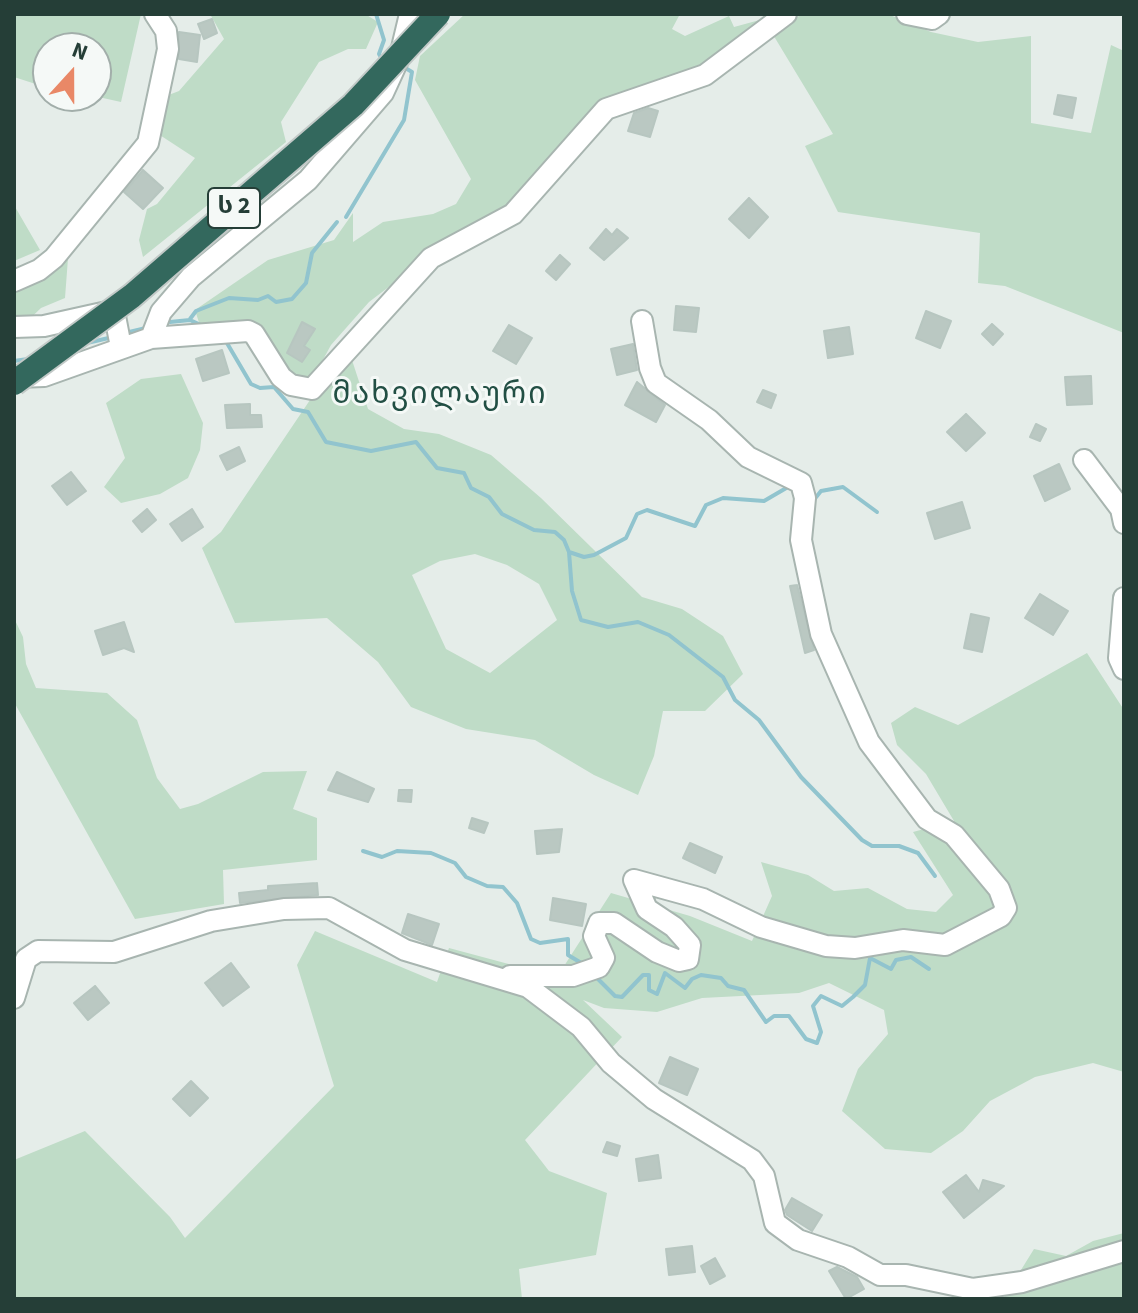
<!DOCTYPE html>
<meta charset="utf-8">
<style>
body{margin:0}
#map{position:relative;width:1138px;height:1313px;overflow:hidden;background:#e5ede9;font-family:"Source Sans 3",sans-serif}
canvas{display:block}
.frame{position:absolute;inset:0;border:16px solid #253e37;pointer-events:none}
.north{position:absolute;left:32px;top:32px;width:80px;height:80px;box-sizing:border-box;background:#f5f9f7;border:2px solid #a2aeaa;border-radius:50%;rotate:21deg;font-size:22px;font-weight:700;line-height:32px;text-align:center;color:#253e37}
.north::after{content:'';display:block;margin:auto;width:28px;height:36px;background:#e98867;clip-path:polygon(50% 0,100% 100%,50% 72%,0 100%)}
</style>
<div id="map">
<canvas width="1138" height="1313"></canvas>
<div class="frame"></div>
<div class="north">N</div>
</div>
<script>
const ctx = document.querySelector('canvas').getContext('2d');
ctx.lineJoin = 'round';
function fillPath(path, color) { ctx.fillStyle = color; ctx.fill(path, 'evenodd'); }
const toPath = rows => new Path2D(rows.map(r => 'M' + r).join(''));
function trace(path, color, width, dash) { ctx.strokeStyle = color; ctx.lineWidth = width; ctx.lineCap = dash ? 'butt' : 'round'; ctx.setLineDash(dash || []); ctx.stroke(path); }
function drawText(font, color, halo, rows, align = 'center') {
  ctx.font = font + ' "Source Sans 3","Noto Sans Georgian",sans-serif'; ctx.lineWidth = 6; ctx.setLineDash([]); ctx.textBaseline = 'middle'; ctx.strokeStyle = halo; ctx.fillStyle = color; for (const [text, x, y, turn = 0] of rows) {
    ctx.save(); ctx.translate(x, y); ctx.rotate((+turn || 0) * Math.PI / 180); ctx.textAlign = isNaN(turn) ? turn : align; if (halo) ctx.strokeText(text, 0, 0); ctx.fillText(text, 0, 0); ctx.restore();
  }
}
const green = toPath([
 [14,14,141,14,121,102,94,96,96,48,48,48,48,88,14,77],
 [210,14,365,14,378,22,366,49,348,49,319,62,281,122,286,142,143,257,139,240,147,209,157,204,195,158,146,126,153,101,179,91,224,39],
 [465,14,680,14,672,29,685,36,729,16,734,27,767,18,740,52,636,91,475,246,394,283,369,302,331,345,313,378,300,382,254,334,203,335,195,310,268,260,334,240,353,213,353,242,383,222,433,214,456,204,471,179,415,80,420,56],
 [802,14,890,15,931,32,978,42,1031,36,1031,123,1091,133,1111,45,1124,51,1124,333,1005,286,978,283,980,233,838,212,805,146,833,134,772,33],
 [14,205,40,250,14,261],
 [69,245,65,298,41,308,14,334,14,278],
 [350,354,368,409,404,429,439,434,491,455,541,498,642,597,682,609,723,636,743,674,705,711,663,711,654,756,638,795,594,775,535,740,466,729,411,707,378,662,327,618,235,623,202,548,221,532,310,400,337,375],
 [475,554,507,565,539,584,557,620,490,673,446,649,412,575,440,561],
 [181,374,203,423,200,450,188,478,160,494,121,503,104,487,125,458,106,403,141,379],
 [14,618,23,637,26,664,36,688,107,693,137,720,157,778,180,809,198,804,263,772,307,771,293,809,317,818,317,860,223,870,224,904,135,919,14,702],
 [1087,653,1124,710,1124,1072,1093,1063,1035,1077,990,1101,963,1131,931,1153,885,1149,842,1111,858,1069,888,1034,884,1010,829,983,799,993,702,998,657,1012,604,1008,583,1000,622,1037,525,1140,549,1171,607,1193,596,1255,519,1269,522,1299,14,1299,14,1160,85,1131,170,1217,185,1238,334,1086,297,965,315,931,437,982,449,948,557,977,611,893,690,916,752,941,772,896,761,862,808,875,834,891,868,888,907,909,936,912,953,895,913,832,954,821,926,774,897,745,891,723,915,707,958,725],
 [1124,1233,1124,1299,1003,1299,1034,1249,1066,1256,1093,1241]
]);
const stream = toPath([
 [376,14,384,40,379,54,382,59],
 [346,217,404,120,412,72,402,66],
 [190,319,196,311,229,298,258,300,268,296,276,302,292,299,306,283,312,253,337,222],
 [170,322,190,320,203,326],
 [125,333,146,328],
 [224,338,251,384,260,388,274,387,293,409,308,412,326,442,371,451,416,442,437,468,464,473,471,488,489,497,502,514,534,530,555,532,564,540,569,552,572,591,581,620,608,627,638,622,669,635,723,677,735,700,759,720,801,777,862,840,872,846,899,846,918,853,935,876],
 [87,343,113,337],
 [14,361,28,359],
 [813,501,821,491,843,487,877,512],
 [569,552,584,557,594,555,626,538,637,514,647,510,695,526,706,505,723,498,764,501,788,487,792,489],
 [363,851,382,857,397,851,431,853,455,863,466,877,487,886,503,887,517,903,531,939,540,943,568,939,568,955,583,964],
 [595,976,615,996,622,997,643,975,649,975,649,990,657,994,665,973,685,988,692,979,701,975,721,978,728,986,744,990,766,1022,774,1016,789,1016,806,1039,817,1043,821,1032,813,1006,821,996,842,1006,853,997,865,985,870,958,891,969,896,960,911,957,929,969]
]);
const building = toPath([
 [212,19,217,33,204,39,198,24,212,19],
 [179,32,200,35,197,62,179,59,179,32],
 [1058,95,1076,98,1072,118,1054,114,1058,95],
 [648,108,658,111,650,137,628,131,634,113,648,108],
 [143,170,163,188,143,209,124,192,143,170],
 [749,198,768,217,749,238,729,219,749,198],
 [606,229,612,235,617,229,628,238,604,260,590,248,606,229],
 [560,255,570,264,556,280,546,271,560,255],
 [676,306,699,308,696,332,674,330,676,306],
 [926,311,951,321,940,348,916,338,926,311],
 [302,322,315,329,304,346,310,350,302,362,287,353,302,322],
 [992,324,1003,334,993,345,982,334,992,324],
 [509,325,532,338,516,364,493,351,509,325],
 [849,327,853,354,828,358,824,331,849,327],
 [633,344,637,370,617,375,611,349,633,344],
 [222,350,229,373,203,381,196,359,222,350],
 [1091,376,1092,404,1067,405,1065,377,1091,376],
 [637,382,665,405,656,422,625,405,637,382],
 [763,390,776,395,771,408,757,402,763,390],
 [250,404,250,415,261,415,262,427,227,428,225,405,250,404],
 [966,414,985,433,966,451,947,432,966,414],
 [1036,424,1046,429,1040,441,1030,437,1036,424],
 [239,447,245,461,227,470,220,456,239,447],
 [1059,464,1070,489,1045,501,1034,476,1059,464],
 [71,472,86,491,67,505,52,486,71,472],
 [962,502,970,528,935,539,927,513,962,502],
 [147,509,156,520,142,532,133,521,147,509],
 [192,509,203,527,182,541,170,524,192,509],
 [797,585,814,650,805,653,790,586,797,585],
 [1040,594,1068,611,1053,635,1025,618,1040,594],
 [971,614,989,618,982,652,964,648,971,614],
 [124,622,134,652,124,648,103,655,95,631,124,622],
 [337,772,374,789,368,802,328,790,337,772],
 [399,790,412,790,411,802,398,801,399,790],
 [472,818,488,823,484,833,469,828,472,818],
 [562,829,559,852,537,854,535,831,562,829],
 [690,843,722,857,715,873,683,858,690,843],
 [317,883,318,895,240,903,239,893,268,890,268,886,317,883],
 [553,898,586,904,582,926,550,920,553,898],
 [408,914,439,924,432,945,402,933,408,914],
 [231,963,249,987,223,1006,205,983,231,963],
 [95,986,109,1003,88,1020,74,1003,95,986],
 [670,1057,698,1069,687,1095,659,1083,670,1057],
 [191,1081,208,1098,190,1116,173,1099,191,1081],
 [607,1142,620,1146,617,1156,603,1152,607,1142],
 [658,1155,661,1178,639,1181,636,1159,658,1155],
 [966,1175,979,1192,983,1180,1004,1186,964,1218,943,1192,966,1175],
 [792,1198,822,1215,812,1231,787,1215,785,1210,792,1198],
 [692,1246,695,1272,669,1275,666,1249,692,1246],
 [715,1258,725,1276,710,1284,701,1266,715,1258],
 [837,1267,857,1277,864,1289,846,1299,829,1271,837,1267]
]);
const minor = toPath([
 [907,14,932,19,939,14],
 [14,281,39,270,54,258,148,143,168,49,166,31,155,14],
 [14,327,44,326,107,312,115,316,121,347],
 [151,338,161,312,191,277,308,180,383,93,400,56,410,14],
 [18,377,44,376,151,338,248,331,254,334,281,377,291,385,312,389,431,258,513,214,606,109,705,75,786,14],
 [1084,460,1121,509,1124,523],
 [1124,598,1119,658,1124,669],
 [634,880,703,899,761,927,826,946,855,948,903,940,945,945,1001,916,1006,908,999,889,954,835,927,819,869,742,821,634,801,540,805,498,801,483,748,457,709,420,656,383,650,368,642,321],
 [510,976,573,976,599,967,604,958,594,936,599,923,614,923,657,952,679,961,688,959,690,945,674,927,647,909,634,880],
 [14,998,26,959,38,951,114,952,211,921,284,909,329,908,405,950,528,987,581,1027,611,1063,654,1099,752,1160,764,1176,775,1223,798,1240,848,1257,880,1275,906,1275,973,1289,1022,1282,1124,1251]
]);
const highwayBridge = toPath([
 [14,383,132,296,353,105,438,14]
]);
const shields = [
 [234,208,52]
];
const shieldNames = [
 ["ს 2",234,208]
];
const quarterNames = [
 ["მახვილაური",440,396]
];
fillPath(green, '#bfdcc7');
trace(stream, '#91c4ce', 4);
fillPath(building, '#bac8c2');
trace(building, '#b7c6c0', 2);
trace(minor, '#a8b5b0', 24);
trace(minor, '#fff', 20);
trace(highwayBridge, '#c2c9c7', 28, []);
trace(highwayBridge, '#33685d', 24);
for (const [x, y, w] of shields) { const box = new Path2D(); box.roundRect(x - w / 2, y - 20, w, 40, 6); ctx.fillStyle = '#f5f9f7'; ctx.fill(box); trace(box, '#253e37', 2); }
drawText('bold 24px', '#253e37', null, shieldNames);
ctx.letterSpacing = '2px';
drawText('30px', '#224f44', '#f5f9f7', quarterNames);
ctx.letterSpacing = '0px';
</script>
